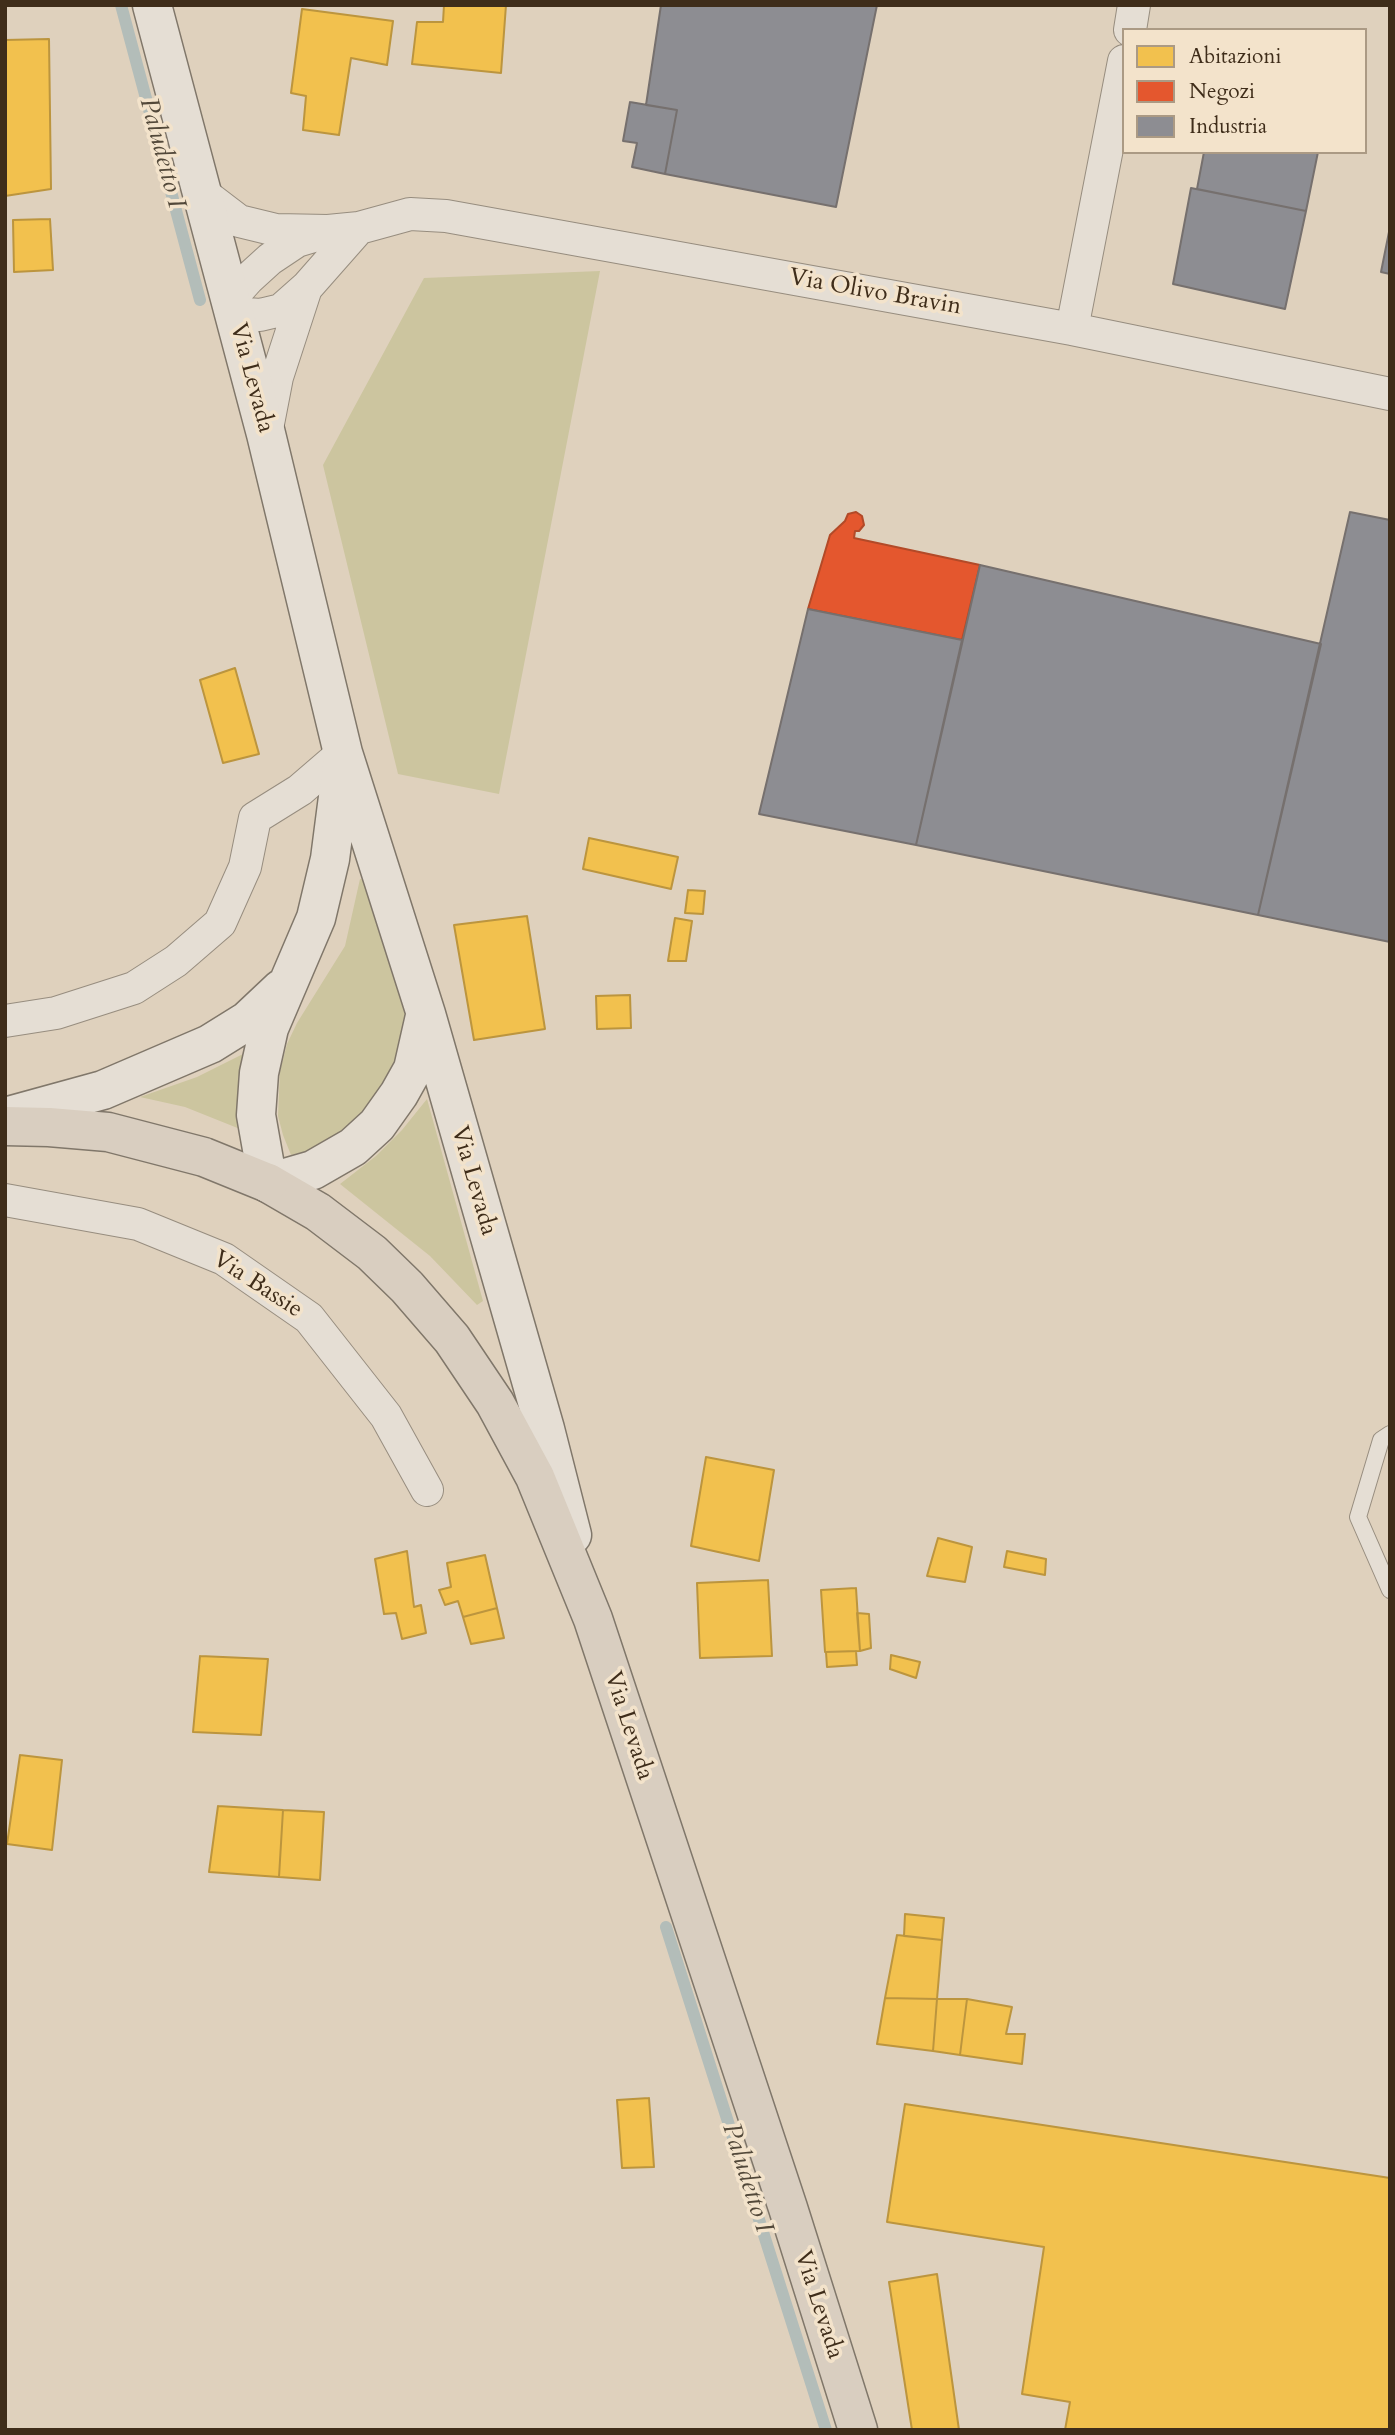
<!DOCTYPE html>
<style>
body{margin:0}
#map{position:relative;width:1395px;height:2435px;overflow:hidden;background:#dfd1bd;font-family:Cardo,serif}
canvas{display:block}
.frame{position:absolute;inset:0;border:7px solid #3f2d1a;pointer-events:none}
.legend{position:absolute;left:1122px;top:28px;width:245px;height:126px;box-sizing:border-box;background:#f3e3cb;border:2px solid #ab9a84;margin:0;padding:9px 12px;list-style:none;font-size:21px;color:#3f2d1a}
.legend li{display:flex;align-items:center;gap:14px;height:35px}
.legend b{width:35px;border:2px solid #ab9a84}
</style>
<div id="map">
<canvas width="1395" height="2435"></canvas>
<div class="frame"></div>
<ul class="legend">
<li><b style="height:19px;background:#f2c14e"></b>Abitazioni</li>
<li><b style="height:19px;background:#e4572e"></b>Negozi</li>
<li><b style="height:19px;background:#8d8d92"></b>Industria</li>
</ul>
</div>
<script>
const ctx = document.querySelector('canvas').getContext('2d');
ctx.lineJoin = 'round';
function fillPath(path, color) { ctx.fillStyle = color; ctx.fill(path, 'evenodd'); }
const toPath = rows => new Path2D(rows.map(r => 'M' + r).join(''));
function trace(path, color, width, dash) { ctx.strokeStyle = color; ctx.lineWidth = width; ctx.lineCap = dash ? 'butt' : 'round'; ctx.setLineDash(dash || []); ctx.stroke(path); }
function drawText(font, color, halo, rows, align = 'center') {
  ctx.font = font + ' Cardo,serif'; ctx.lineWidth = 7; ctx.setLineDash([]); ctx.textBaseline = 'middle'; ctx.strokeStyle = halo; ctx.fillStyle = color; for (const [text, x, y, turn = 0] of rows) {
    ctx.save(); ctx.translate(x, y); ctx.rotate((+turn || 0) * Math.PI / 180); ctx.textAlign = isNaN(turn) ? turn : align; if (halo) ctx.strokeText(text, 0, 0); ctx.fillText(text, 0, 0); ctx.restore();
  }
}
const green = toPath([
 [600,271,499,794,398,774,323,465,424,278],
 [360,879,370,880,405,995,405,1031,396,1072,374,1107,344,1132,311,1150,291,1155,283,1135,278,1116,280,1071,287,1044,297,1023,345,946],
 [243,1054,238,1095,240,1129,185,1107,140,1097,197,1077],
 [427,1099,483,1301,477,1305,430,1256,340,1184,376,1156,402,1130]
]);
const homes = toPath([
 [444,5,506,5,501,73,412,64,417,22,443,22,444,5],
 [302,9,393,21,387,65,351,58,339,135,303,130,306,96,291,93,302,9],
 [49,39,51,189,5,196,5,40,49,39],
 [50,219,53,270,14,272,13,220,50,219],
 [235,668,259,754,223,763,200,680,235,668],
 [589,838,678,857,671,889,583,869,589,838],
 [688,890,705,891,703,914,685,913,688,890],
 [527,916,545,1029,474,1040,454,925,527,916],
 [675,918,692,921,686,961,668,961,675,918],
 [630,995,631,1028,597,1029,596,996,630,995],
 [706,1457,774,1470,759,1561,691,1546,706,1457],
 [938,1538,972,1547,965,1582,927,1576,938,1538],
 [407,1551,414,1607,421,1605,426,1633,402,1639,396,1613,384,1614,375,1559,407,1551],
 [1007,1551,1046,1559,1045,1575,1004,1567,1007,1551],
 [485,1555,497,1608,463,1617,458,1601,445,1605,439,1590,451,1587,447,1563,485,1555],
 [768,1580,772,1656,700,1658,697,1583,768,1580],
 [856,1588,860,1651,825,1652,821,1590,856,1588],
 [497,1608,504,1638,471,1644,463,1617,497,1608],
 [857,1613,869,1614,871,1648,860,1651,857,1613],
 [856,1651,857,1665,827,1667,826,1652,856,1651],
 [891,1655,920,1662,916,1678,890,1669,891,1655],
 [200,1656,268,1659,261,1735,193,1732,200,1656],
 [20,1755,62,1760,52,1850,7,1844,20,1755],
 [218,1806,283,1810,279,1877,209,1872,218,1806],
 [283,1810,324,1812,320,1880,279,1877,283,1810],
 [905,1914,944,1918,942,1940,904,1936,905,1914],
 [897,1935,942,1940,937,1999,885,1998,897,1935],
 [885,1998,937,1999,933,2051,877,2044,885,1998],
 [937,1999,967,1999,960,2055,933,2051,937,1999],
 [967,1999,1012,2007,1006,2034,1025,2034,1022,2064,960,2055,967,1999],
 [649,2098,654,2167,622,2168,617,2100,649,2098],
 [905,2104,1390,2178,1390,2430,1065,2430,1070,2402,1022,2394,1044,2247,887,2222,905,2104],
 [937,2274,959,2430,912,2430,889,2282,937,2274]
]);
const shops = toPath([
 [856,512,862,516,864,525,859,531,855,531,854,538,980,565,962,640,808,609,830,535,845,521,848,514,856,512]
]);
const industry = toPath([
 [661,5,877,5,836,207,665,174,677,110,646,105,661,5],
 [630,102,677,110,665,174,632,167,637,143,623,141,630,102],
 [1204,152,1318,152,1306,211,1197,189,1204,152],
 [1191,188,1306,211,1285,309,1173,284,1191,188],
 [1390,227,1390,274,1381,272,1390,227],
 [1350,512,1390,520,1390,942,1258,915,1350,512],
 [980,565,1321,644,1258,915,916,845,980,565],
 [808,609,962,640,916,845,759,814,808,609]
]);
const stream = toPath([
 [121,5,200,300],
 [666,1927,826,2430]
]);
const lane = toPath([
 [1390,1434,1381,1440,1358,1517,1390,1590]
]);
const street = toPath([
 [1130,30,1134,5],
 [201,192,239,221,276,230,328,231,359,228,410,214,446,216,1072,329,1390,394],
 [230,299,248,279,270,259,297,241,317,235],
 [234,313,260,315,281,310,307,287,359,228],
 [1072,329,1124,61],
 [266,434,277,377,306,288],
 [5,1021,56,1013,134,988,176,961,220,923,245,867,255,818,300,790,343,753],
 [5,1200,138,1224,224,1259,309,1318,386,1416,427,1490]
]);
const secondary = toPath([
 [152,5,266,434,343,753,426,1014,545,1429,572,1535],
 [342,766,330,859,316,918,269,1028,259,1073,256,1115,268,1183,313,1170,353,1147,377,1125,399,1094,413,1069,425,1016],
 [5,1117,103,1090,210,1044,247,1021,281,989]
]);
const primary = toPath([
 [268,1183,318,1212,372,1253,407,1287,452,1339,495,1403,535,1477,593,1619,788,2208,858,2430]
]);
const highway = toPath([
 [5,1126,49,1127,108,1132,204,1157,268,1183]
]);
const streetNames = [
 ["Via Olivo Bravin",875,293,10],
 ["Via Levada",251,378,75],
 ["Via Levada",473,1181,74],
 ["Via Bassie",257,1285,33],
 ["Via Levada",628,1726,72],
 ["Via Levada",818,2305,72]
];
const waterNames = [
 ["Paludetto I",161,153,75],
 ["Paludetto I",746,2178,72]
];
fillPath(green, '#ccc59f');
fillPath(homes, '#f2c14e');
trace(homes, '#bc953e', 2);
fillPath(shops, '#e4572e');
trace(shops, '#b24a28', 2);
fillPath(industry, '#8d8d92');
trace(industry, '#76706e', 2);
trace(stream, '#b3bdb9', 12);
trace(lane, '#978d7f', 18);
trace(street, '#978d7f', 34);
trace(secondary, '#80776a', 41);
trace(primary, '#80776a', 41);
trace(highway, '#80776a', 41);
trace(lane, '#e5ded4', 16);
trace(street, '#e5ded4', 32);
trace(secondary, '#e5ded4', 38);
trace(primary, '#d9cec0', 38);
trace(highway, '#d9cec0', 38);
drawText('24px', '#3f2d1a', '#f3e3cb', streetNames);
drawText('italic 26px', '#524839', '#f3e3cb', waterNames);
</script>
